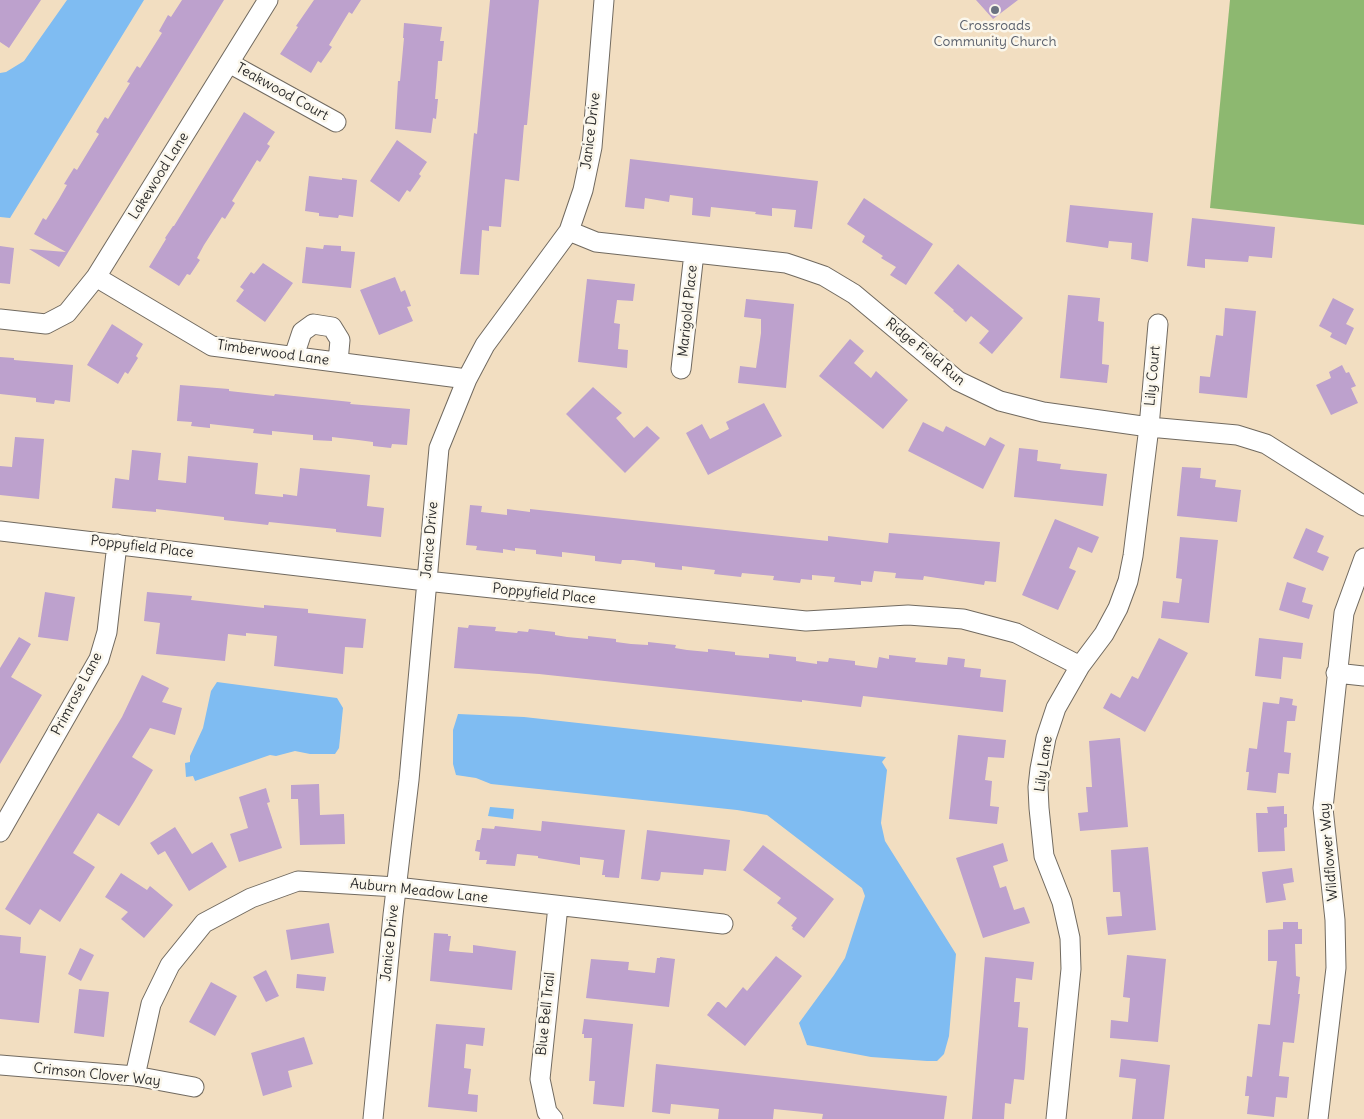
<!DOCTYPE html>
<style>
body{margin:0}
canvas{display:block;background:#f2dec1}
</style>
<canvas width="1364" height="1119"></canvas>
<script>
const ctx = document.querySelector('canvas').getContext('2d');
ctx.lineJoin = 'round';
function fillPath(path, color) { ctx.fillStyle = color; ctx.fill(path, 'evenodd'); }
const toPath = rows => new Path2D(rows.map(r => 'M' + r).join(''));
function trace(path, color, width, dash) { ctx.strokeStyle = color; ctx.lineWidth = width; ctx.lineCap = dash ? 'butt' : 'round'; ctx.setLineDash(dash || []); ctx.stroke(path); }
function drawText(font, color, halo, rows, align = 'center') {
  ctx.font = font + ' Delius,sans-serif'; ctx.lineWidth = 5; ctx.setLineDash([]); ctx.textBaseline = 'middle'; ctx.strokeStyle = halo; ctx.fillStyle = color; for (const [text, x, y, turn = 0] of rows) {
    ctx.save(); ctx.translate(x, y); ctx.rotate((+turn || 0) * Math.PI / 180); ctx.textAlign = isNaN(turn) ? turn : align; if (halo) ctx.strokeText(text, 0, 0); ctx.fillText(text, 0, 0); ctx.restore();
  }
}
const forest = toPath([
 [1230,0,1364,0,1364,225,1210,208]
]);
const water = toPath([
 [67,0,144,0,10,218,0,217,0,73,6,72,24,61],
 [217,682,337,698,343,708,339,748,335,754,310,754,295,751,276,756,270,755,195,781,193,776,186,777,185,763,190,762,190,756,203,728,211,691],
 [458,714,524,717,886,757,882,762,887,770,881,823,885,841,956,954,949,1036,944,1054,937,1061,927,1061,871,1057,807,1045,799,1023,834,975,845,958,865,896,862,888,767,815,737,810,491,784,476,778,456,775,453,764,453,730],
 [490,807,514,809,513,819,488,816]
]);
const building = toPath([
 [0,0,41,0,9,48,0,42],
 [182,0,224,0,59,267,29,249,66,252,34,234,43,218,46,220,59,199,67,185,64,184,74,168,77,170,91,147,99,134,96,132,100,125,105,117,108,119,122,96,130,83,127,82,137,66,140,68,162,33,159,31,168,15,171,17],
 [314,0,361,0,352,14,349,12,329,45,332,47,321,63,318,61,311,73,280,54,298,27,296,26],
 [490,0,539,0,527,125,524,125,519,181,505,179,501,227,489,226,489,231,482,230,479,275,460,274,474,133,477,134],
 [976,0,1018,0,993,19],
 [404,23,442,27,440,41,444,41,442,61,438,61,437,75,435,99,438,99,436,119,433,118,431,133,395,129,398,81,400,81,404,38,403,38],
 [244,112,275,132,267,144,270,146,260,162,257,160,240,188,232,201,235,203,225,219,222,217,204,245,197,258,200,260,190,275,187,274,179,286,149,267,166,239,165,238,173,226,174,226],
 [397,140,427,162,419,174,421,176,410,192,407,190,399,202,370,181],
 [630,159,818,181,812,229,794,227,796,210,772,208,772,216,755,214,756,212,711,207,710,217,692,215,693,198,670,195,669,202,645,198,644,209,625,207],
 [309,176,342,180,342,178,357,180,353,217,339,215,338,218,319,216,319,213,305,211],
 [864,198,933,244,906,285,890,275,896,267,881,258,883,256,862,242,865,236,847,224],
 [1070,205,1153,213,1148,262,1131,259,1132,243,1109,241,1108,248,1066,242],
 [1192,218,1275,227,1272,258,1249,256,1248,262,1205,259,1205,268,1187,266],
 [324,245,341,246,341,251,355,252,351,288,302,283,306,247,323,249],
 [0,246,14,248,10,284,0,283],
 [263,263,293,283,265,322,236,301,244,290,240,287,251,272,254,274],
 [958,264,1023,318,992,354,979,343,989,331,971,316,966,322,953,311,954,310,934,293],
 [395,277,401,292,405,290,411,306,407,307,413,321,379,335,360,290],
 [587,279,635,284,633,301,617,300,614,323,620,324,618,349,628,350,627,368,578,362],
 [1068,295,1100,298,1098,321,1104,322,1102,364,1109,365,1107,383,1060,378],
 [1333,298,1354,309,1346,324,1354,328,1346,345,1330,337,1332,333,1319,326],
 [746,299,794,304,786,388,738,383,740,366,756,368,761,333,761,319,744,317],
 [1225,308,1256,311,1247,398,1199,393,1200,376,1210,377,1216,335,1223,336],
 [112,324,143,344,136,356,138,358,128,374,125,372,118,384,87,365],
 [850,339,864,351,854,363,871,378,876,371,908,400,883,429,819,376],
 [0,357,14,358,14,360,73,365,70,402,55,400,54,404,36,402,36,398,0,394],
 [1342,365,1346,373,1349,372,1356,386,1351,388,1358,403,1331,415,1316,385,1331,378,1329,372],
 [180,385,229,389,229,391,274,396,275,394,351,402,350,404,410,409,407,445,392,444,391,448,373,446,373,442,358,440,332,437,332,441,313,440,313,435,272,431,272,435,253,433,254,429,210,424,210,428,191,426,192,422,177,421],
 [593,387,622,413,616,418,634,438,647,426,660,438,625,473,566,414],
 [764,403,782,436,708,475,686,433,702,424,710,439,729,429,726,422],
 [923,422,943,432,946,426,985,446,990,437,1005,445,983,489,908,451],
 [15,437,44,439,39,499,0,495,0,466,12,467],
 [1019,448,1038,450,1037,461,1061,464,1060,469,1107,474,1103,506,1014,497],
 [132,450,161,453,158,480,186,483,188,456,258,463,255,494,283,497,283,494,297,496,300,468,370,475,367,506,384,508,381,537,336,532,336,529,269,522,268,525,224,520,224,517,156,509,156,512,112,508,115,478,129,480],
 [1182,467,1201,468,1200,478,1216,480,1215,487,1241,490,1237,522,1177,516],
 [470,505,482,506,481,512,507,515,507,509,530,512,530,509,828,541,828,536,888,543,889,533,1000,542,996,582,985,581,984,585,924,576,923,580,895,578,896,573,874,571,872,582,861,581,861,585,834,582,835,577,812,575,812,580,801,579,800,583,773,580,774,576,742,573,741,577,714,574,715,570,682,566,682,570,655,567,655,563,633,560,622,560,621,564,595,561,595,556,562,552,562,557,536,554,536,550,515,548,515,551,503,549,503,553,476,550,477,546,466,545],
 [1055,519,1099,537,1092,553,1078,547,1069,568,1076,571,1058,610,1022,595],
 [1306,528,1324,536,1317,552,1329,557,1323,571,1293,558],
 [1180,537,1218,540,1209,623,1161,618,1163,601,1179,603,1182,579,1176,578],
 [1287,582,1306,588,1302,602,1313,605,1309,619,1279,610],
 [45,592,75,597,68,641,38,637],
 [147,592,192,596,191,600,264,608,264,605,308,609,308,613,366,619,363,648,345,647,343,674,274,666,277,636,246,633,246,636,228,634,225,661,156,654,160,623,144,621],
 [469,625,496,627,495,631,517,633,518,631,528,632,529,629,555,632,555,635,567,637,588,639,588,636,616,639,616,642,631,644,648,645,648,642,676,645,675,648,687,650,708,652,708,649,735,652,735,655,758,657,769,658,769,654,796,657,796,661,817,664,817,661,828,662,829,658,855,661,855,665,877,668,879,657,889,659,889,655,916,658,915,662,947,665,948,657,965,659,964,667,981,669,980,677,1006,680,1003,712,863,696,861,707,802,700,802,702,539,674,454,668,458,627,468,628],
 [19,637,31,644,11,677,42,695,0,764,0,668],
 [1159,638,1188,653,1145,732,1103,708,1111,693,1120,698,1132,676,1138,679],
 [1259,638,1303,643,1301,659,1283,657,1281,679,1255,676],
 [142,675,169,688,162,702,182,708,175,735,150,728,132,757,153,770,134,802,119,826,98,813,73,853,95,867,60,922,40,909,30,925,5,909,122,717],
 [1280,697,1293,699,1292,705,1297,706,1295,721,1287,721,1284,752,1291,753,1289,774,1278,773,1276,793,1247,790,1249,772,1246,772,1249,748,1257,749,1263,702,1279,704],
 [958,735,1006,740,1004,758,988,757,985,780,992,781,990,806,999,807,997,824,949,819],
 [1120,738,1128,827,1080,831,1078,813,1088,812,1086,787,1092,787,1089,741],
 [319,784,320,815,344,814,345,844,300,845,298,799,291,799,291,785],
 [266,788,270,802,267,803,282,848,239,862,230,834,248,828,239,797],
 [1284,806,1284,814,1287,814,1287,827,1284,828,1285,851,1258,852,1256,813,1268,813,1267,807],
 [542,821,625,830,619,878,605,877,605,875,602,875,604,860,580,857,580,865,538,858,538,856,517,854,515,866,486,864,487,860,479,860,480,852,475,851,477,840,480,840,482,828,494,829,495,826,541,831],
 [175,827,192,854,212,842,227,867,189,891,165,851,158,855,150,843],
 [647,830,730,840,726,871,704,869,703,875,661,872,660,879,658,881,641,879],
 [1003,843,1008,861,993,866,1000,888,1006,886,1014,910,1024,907,1030,923,983,938,956,858],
 [763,845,834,899,804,938,792,929,793,927,791,926,797,918,777,903,781,898,743,870],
 [1148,847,1156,930,1108,935,1106,917,1122,916,1120,892,1113,892,1111,850],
 [1292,868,1294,882,1283,884,1286,900,1266,903,1262,872],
 [121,873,147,890,150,886,173,905,144,938,121,919,128,912,105,897],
 [1283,922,1298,922,1298,929,1302,929,1302,944,1295,944,1296,976,1300,977,1298,994,1300,994,1294,1043,1283,1042,1279,1076,1289,1077,1287,1098,1276,1097,1274,1117,1247,1114,1249,1096,1245,1096,1247,1076,1252,1077,1258,1024,1270,1025,1277,961,1268,961,1268,930,1283,929],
 [329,923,334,953,291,960,286,930],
 [434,933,448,934,448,936,451,936,449,951,473,953,473,945,516,951,512,990,430,981],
 [0,935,21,937,20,953,46,956,39,1023,0,1019],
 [80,948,94,955,81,981,68,974],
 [1127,955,1166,959,1158,1042,1110,1038,1111,1020,1128,1022,1130,998,1123,997],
 [776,956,802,976,745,1046,707,1015,717,1002,719,1002,726,1008,743,987,747,991],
 [660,957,675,959,669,1007,586,998,591,959,629,962,628,970,655,973,657,958,660,958],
 [985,957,1034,962,1032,980,1016,978,1014,1002,1020,1002,1018,1027,1028,1028,1025,1070,1024,1080,1014,1079,1011,1104,1005,1103,1004,1119,972,1119],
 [266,970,279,996,266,1002,253,977],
 [297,974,326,977,324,991,296,988],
 [211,982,237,996,215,1036,189,1022],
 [79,989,109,992,104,1037,74,1033],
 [584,1019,633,1024,624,1107,593,1104,595,1081,589,1081,592,1038,584,1038,584,1034,582,1034],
 [436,1024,485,1028,483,1046,466,1044,464,1068,471,1069,468,1094,478,1095,477,1112,428,1107],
 [304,1037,313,1064,288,1071,292,1087,263,1096,251,1053],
 [1121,1059,1170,1065,1164,1119,1132,1119,1136,1079,1119,1077],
 [656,1064,947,1096,944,1119,822,1119,823,1114,774,1109,773,1119,718,1119,719,1109,671,1104,670,1114,652,1112]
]);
const minor = toPath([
 [229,63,336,122],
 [569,231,596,242,786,263,798,267,824,276,854,294,958,381,1000,401,1043,412,1149,427,1237,435,1266,444,1364,506],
 [96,277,212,346,467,379],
 [0,319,46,324,67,313,96,277,268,0],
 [294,356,302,332,313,324,332,327,340,340,338,362],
 [681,369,694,253],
 [0,531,426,581,806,621,908,615,963,619,1016,633,1080,666],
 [1336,673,1364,676],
 [0,832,99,659,107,632,117,544],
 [0,1065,135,1076,194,1087],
 [135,1076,151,1004,170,965,204,923,251,898,298,881,396,887,723,924],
 [373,1119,393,915,409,780,439,448,467,379,485,345,569,231,583,190,592,147,604,0],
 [553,1119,547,1112,540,1079,558,906],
 [1056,1119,1071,969,1070,938,1062,902,1044,856,1039,808,1038,787,1040,769,1046,738,1056,708,1080,666,1104,634,1118,608,1128,581,1133,556,1149,427,1158,324],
 [1318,1119,1336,968,1335,920,1323,808,1344,613,1364,558]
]);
const markers = [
 [995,10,5,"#6b7280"]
];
const worshipNames = [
 ["Crossroads",995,26],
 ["Community Church",995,42]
];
const streetNames = [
 ["Teakwood Court",282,92,29],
 ["Janice Drive",591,131,-83],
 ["Lakewood Lane",159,176,-58],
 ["Marigold Place",688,311,-84],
 ["Ridge Field Run",925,352,39],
 ["Timberwood Lane",273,353,8],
 ["Lily Court",1153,376,-85],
 ["Janice Drive",430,540,-85],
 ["Poppyfield Place",142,547,7],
 ["Poppyfield Place",544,594,6],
 ["Primrose Lane",77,694,-62],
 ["Lily Lane",1044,764,-82],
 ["Wildflower Way",1329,852,-95],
 ["Auburn Meadow Lane",419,891,6],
 ["Janice Drive",390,943,-84],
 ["Blue Bell Trail",546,1014,-84],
 ["Crimson Clover Way",97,1075,6]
];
fillPath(forest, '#8db870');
fillPath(water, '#7fbcf2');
fillPath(building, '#bda1cd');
trace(minor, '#716a60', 21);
trace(minor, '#fff', 19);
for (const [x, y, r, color] of markers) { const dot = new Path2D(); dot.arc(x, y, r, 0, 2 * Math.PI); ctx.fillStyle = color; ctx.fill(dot); trace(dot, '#fbf7ec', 2); }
drawText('14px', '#5b616d', '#fbf7ec', worshipNames);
drawText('14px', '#2b2b2b', '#fbf7ec', streetNames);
</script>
